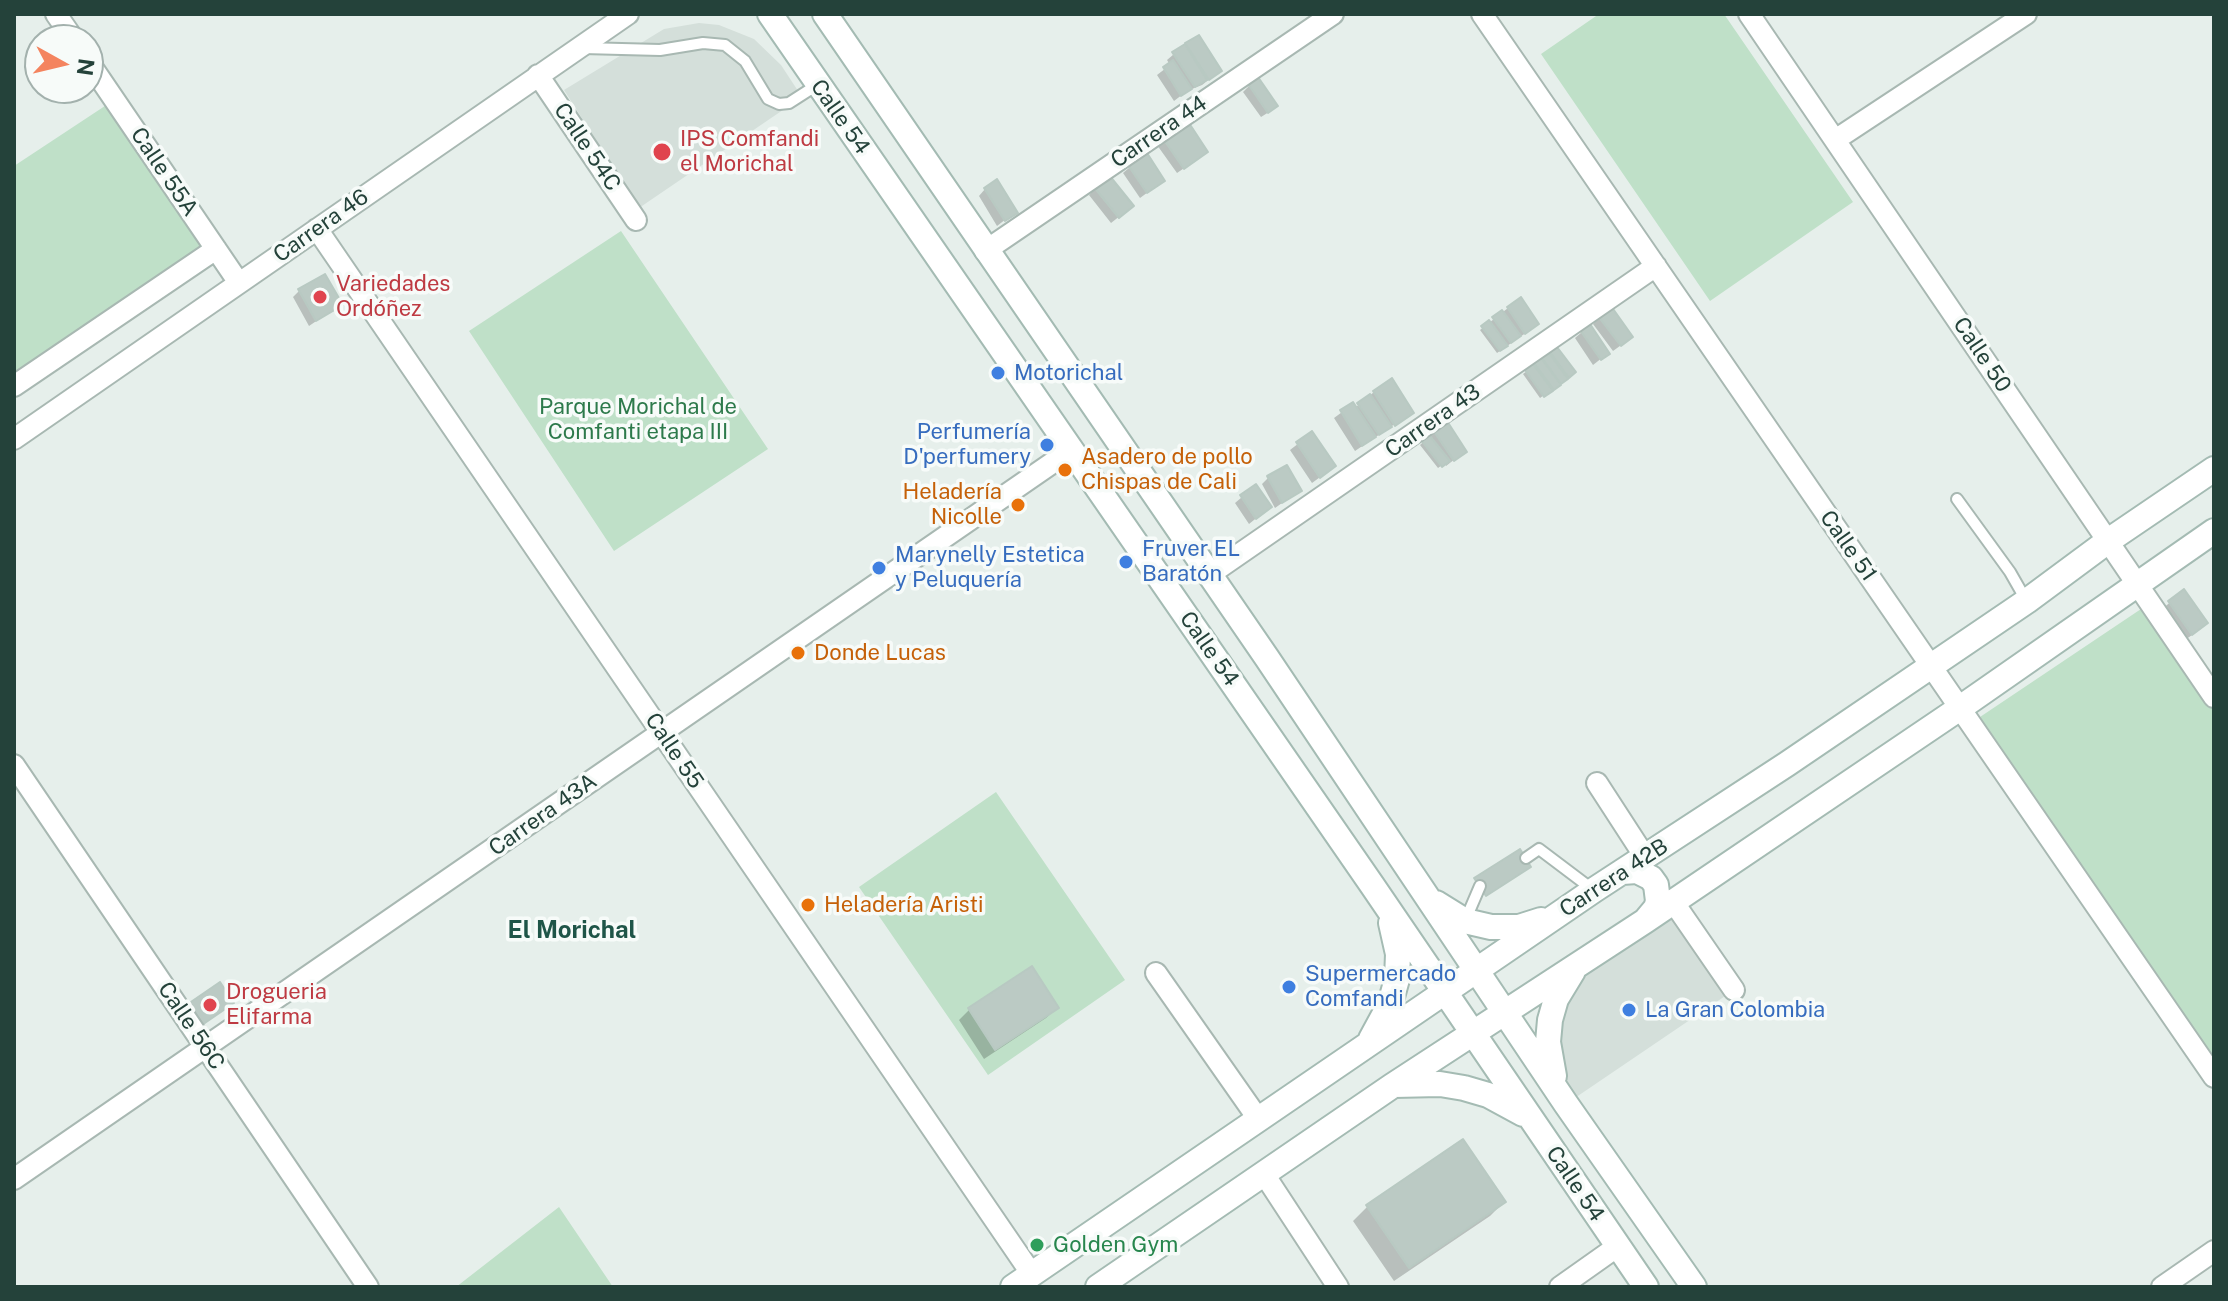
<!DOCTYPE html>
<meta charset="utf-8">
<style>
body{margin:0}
#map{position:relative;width:2228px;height:1301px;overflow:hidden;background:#e6efeb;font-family:"Public Sans",sans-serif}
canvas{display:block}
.frame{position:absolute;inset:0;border:16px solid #24423a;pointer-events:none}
.north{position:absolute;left:24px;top:24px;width:80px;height:80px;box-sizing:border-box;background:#f7fbf9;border:2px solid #a3b1ad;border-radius:50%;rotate:98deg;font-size:22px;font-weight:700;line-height:32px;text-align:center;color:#24423a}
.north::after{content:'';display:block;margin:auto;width:28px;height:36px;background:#f4845f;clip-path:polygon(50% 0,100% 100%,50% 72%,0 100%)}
</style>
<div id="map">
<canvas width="2228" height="1301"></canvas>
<div class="frame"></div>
<div class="north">N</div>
</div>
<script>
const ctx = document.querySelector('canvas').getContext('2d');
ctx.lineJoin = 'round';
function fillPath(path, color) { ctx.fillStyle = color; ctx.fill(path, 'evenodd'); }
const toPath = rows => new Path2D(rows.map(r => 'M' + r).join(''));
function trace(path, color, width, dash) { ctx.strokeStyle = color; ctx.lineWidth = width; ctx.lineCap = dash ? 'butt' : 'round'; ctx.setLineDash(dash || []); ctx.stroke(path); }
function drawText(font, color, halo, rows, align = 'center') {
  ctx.font = font + ' "Public Sans",sans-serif'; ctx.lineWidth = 7; ctx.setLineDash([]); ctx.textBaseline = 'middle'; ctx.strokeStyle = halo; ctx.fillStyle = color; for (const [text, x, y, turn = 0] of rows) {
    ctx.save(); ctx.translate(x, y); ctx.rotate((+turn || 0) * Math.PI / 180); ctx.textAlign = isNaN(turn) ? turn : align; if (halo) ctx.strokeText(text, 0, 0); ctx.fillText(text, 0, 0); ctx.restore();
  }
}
const built = toPath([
 [699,23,719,25,754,39,781,65,802,97,639,208,564,90,664,29],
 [1672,900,1734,990,1566,1104,1550,1063,1566,980]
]);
const green = toPath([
 [1599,14,1724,14,1853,202,1710,301,1541,54],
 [114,100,216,249,14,386,14,166],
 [621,231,768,449,614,551,469,331],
 [2144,607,2214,709,2214,1058,1980,717],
 [996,792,1125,980,988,1075,859,887],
 [559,1207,613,1287,456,1287]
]);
const shadow = toPath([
 [1198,37,1220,71,1202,85,1187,91,1174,101,1157,75,1170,65,1167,60,1174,54],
 [1250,85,1269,112,1261,117,1243,92],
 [1186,123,1199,158,1177,173,1157,145],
 [1130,167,1163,181,1140,198,1123,173],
 [1096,188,1125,212,1111,223,1089,195],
 [985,189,1015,212,997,226,979,196],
 [299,291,340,305,309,326,293,297],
 [1508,308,1530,330,1497,353,1480,330],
 [1600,317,1624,343,1613,351,1593,324],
 [1582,332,1607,354,1593,365,1575,338],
 [1557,349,1571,375,1540,398,1523,374],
 [1374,392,1411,413,1355,451,1334,418,1353,404,1355,408],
 [1434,432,1464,452,1446,466,1445,463,1438,468,1420,445],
 [1312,433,1327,472,1312,483,1290,450],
 [1268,478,1299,491,1275,508,1262,484],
 [1255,486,1270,507,1249,524,1235,503],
 [2183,592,2199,630,2185,640,2162,609],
 [1057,1008,1046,1018,984,1059,959,1020,969,1010],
 [1504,1202,1490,1216,1394,1281,1353,1221,1367,1207]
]);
const building = toPath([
 [1199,35,1222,71,1209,80,1185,43,1199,35],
 [1185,44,1207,80,1195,87,1172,52,1185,44],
 [1173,60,1192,89,1181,96,1163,67,1173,60],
 [1258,77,1278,106,1268,113,1248,84,1258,77],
 [1187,120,1208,152,1184,169,1162,137,1187,120],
 [1147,153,1165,181,1147,193,1128,165,1147,153],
 [1109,175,1134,206,1119,218,1094,187,1109,175],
 [997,179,1018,213,1005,221,984,188,997,179],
 [325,274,343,305,316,321,298,289,325,274],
 [1521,297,1539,324,1525,334,1507,307,1521,297],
 [1611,306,1633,337,1621,346,1598,316,1611,306],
 [1502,310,1521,336,1511,343,1492,317,1502,310],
 [1489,320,1508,346,1500,351,1481,326,1489,320],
 [1590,324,1610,354,1601,360,1580,330,1590,324],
 [1557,347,1576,372,1569,378,1550,352,1557,347],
 [1549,353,1568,379,1561,384,1542,358,1549,353],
 [1541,358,1561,385,1554,390,1534,363,1541,358],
 [1533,364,1553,391,1544,397,1525,370,1533,364],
 [1392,378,1414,413,1395,426,1373,391,1392,378],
 [1370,394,1392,427,1379,435,1357,403,1370,394],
 [1353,402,1376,437,1362,446,1340,410,1353,402],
 [1447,421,1467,452,1454,461,1433,430,1447,421],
 [1312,431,1336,466,1320,478,1296,442,1312,431],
 [1429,435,1450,461,1442,467,1421,440,1429,435],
 [1287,465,1302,491,1282,503,1267,476,1287,465],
 [1256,484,1272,507,1256,519,1240,495,1256,484],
 [2184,589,2208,623,2192,635,2168,601,2184,589],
 [1520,849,1531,867,1486,896,1474,878,1520,849],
 [1032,966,1059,1008,995,1050,968,1008,1032,966],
 [220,982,234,1003,199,1027,185,1006,220,982],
 [1463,1139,1506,1202,1409,1268,1366,1205,1463,1139]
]);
const lane = toPath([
 [583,48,660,50,703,43,725,45,745,61,768,99,779,104,789,103,817,85],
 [1957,499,2010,572,2026,600],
 [1526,858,1539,849,1592,889],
 [1465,921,1480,886]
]);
const street = toPath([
 [56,14,74,40],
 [1482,14,2214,1077],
 [1749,14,2214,697],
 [88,61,239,283],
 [538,75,636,220],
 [1835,140,2026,14],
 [317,229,1031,1273],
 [985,251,1333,14],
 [14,386,216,249],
 [14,439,628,14],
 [1209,575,1656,266],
 [14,765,368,1287],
 [1597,783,1645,857],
 [1672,900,1734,990],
 [1156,973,1259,1120],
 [1264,1174,1338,1287],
 [14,1179,1071,450],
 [1560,1287,1618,1246],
 [2162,1287,2214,1251]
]);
const secondary = toPath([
 [770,14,1372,885,1646,1287],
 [825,14,1267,658,1566,1104,1694,1287],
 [1622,872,1637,871,1651,878,1656,885,1658,901,1656,908,1646,920],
 [1436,903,1465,921,1491,927,1519,927,1541,920],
 [1371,1039,1390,1004,1397,979,1398,954,1391,923],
 [1554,1076,1548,1042,1550,1020,1556,999,1573,971],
 [1394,1085,1440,1084,1464,1088,1488,1095,1523,1114],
 [1013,1287,1594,890,1787,764,2027,601,2108,541,2214,469],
 [1098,1287,1392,1086,1645,921,1960,708,2214,531]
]);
const markers = [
 [662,152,10,"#e0444e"],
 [320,297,8,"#e0444e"],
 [998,373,8,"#3f7fe0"],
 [1047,445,8,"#3f7fe0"],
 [1065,470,8,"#e8710a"],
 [1018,505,8,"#e8710a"],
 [1126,562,8,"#3f7fe0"],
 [879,568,8,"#3f7fe0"],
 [798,653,8,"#e8710a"],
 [808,905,8,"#e8710a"],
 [1289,987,8,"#3f7fe0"],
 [210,1005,8,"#e0444e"],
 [1629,1010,8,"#3f7fe0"],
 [1037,1245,8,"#2e9e5b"]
];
const streetNames = [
 ["Calle 54",840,117,55],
 ["Carrera 44",1159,132,-34],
 ["Calle 54C",587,147,56],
 ["Calle 55A",164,172,56],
 ["Carrera 46",321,226,-35],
 ["Calle 50",1982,355,56],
 ["Carrera 43",1433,421,-35],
 ["Calle 51",1848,546,55],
 ["Calle 54",1209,649,55],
 ["Calle 55",674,751,56],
 ["Carrera 43A",543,815,-35],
 ["Carrera 42B",1614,878,-33],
 ["Calle 56C",191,1026,56],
 ["Calle 54",1575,1184,56]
];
const healthNames = [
 ["IPS Comfandi",680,139],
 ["el Morichal",680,164],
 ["Variedades",336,284],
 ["Ordóñez",336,309],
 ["Drogueria",226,992],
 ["Elifarma",226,1017]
];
const shopNames = [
 ["Motorichal",1014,373],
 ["Perfumería",1031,432,"right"],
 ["D'perfumery",1031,457,"right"],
 ["Fruver EL",1142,549],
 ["Baratón",1142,574],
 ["Marynelly Estetica",895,555],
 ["y Peluquería",895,580],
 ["Supermercado",1305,974],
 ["Comfandi",1305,999],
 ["La Gran Colombia",1645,1010]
];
const parkNames = [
 ["Parque Morichal de",638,407],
 ["Comfanti etapa III",638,432]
];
const foodNames = [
 ["Asadero de pollo",1081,457],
 ["Chispas de Cali",1081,482],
 ["Heladería",1002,492,"right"],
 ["Nicolle",1002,517,"right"],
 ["Donde Lucas",814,653],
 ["Heladería Aristi",824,905]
];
const leisureNames = [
 ["Golden Gym",1053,1245]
];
const neighbourhoodNames = [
 ["El Morichal",572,931]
];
fillPath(built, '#d4dfda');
fillPath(green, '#bfe0c8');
fillPath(shadow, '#0003');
fillPath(building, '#bbcac4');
trace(building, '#b8c9c2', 2);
trace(lane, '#a8b8b2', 14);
trace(street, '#a8b8b2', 24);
trace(secondary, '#a4bbb3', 28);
trace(lane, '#fff', 10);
trace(street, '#fff', 20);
trace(secondary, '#fff', 24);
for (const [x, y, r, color] of markers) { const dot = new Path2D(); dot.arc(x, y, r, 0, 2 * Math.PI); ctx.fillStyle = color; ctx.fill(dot); trace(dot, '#f7fbf9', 3); }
drawText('22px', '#24423a', '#f7fbf9', streetNames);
drawText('22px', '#be3a42', '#f7fbf9', healthNames, 'left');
drawText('22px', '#366cbe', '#f7fbf9', shopNames, 'left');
drawText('22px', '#2d7a4b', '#f7fbf9', parkNames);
drawText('22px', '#c56008', '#f7fbf9', foodNames, 'left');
drawText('22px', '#27864d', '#f7fbf9', leisureNames, 'left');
drawText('bold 24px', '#1f5548', '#f7fbf9', neighbourhoodNames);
</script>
